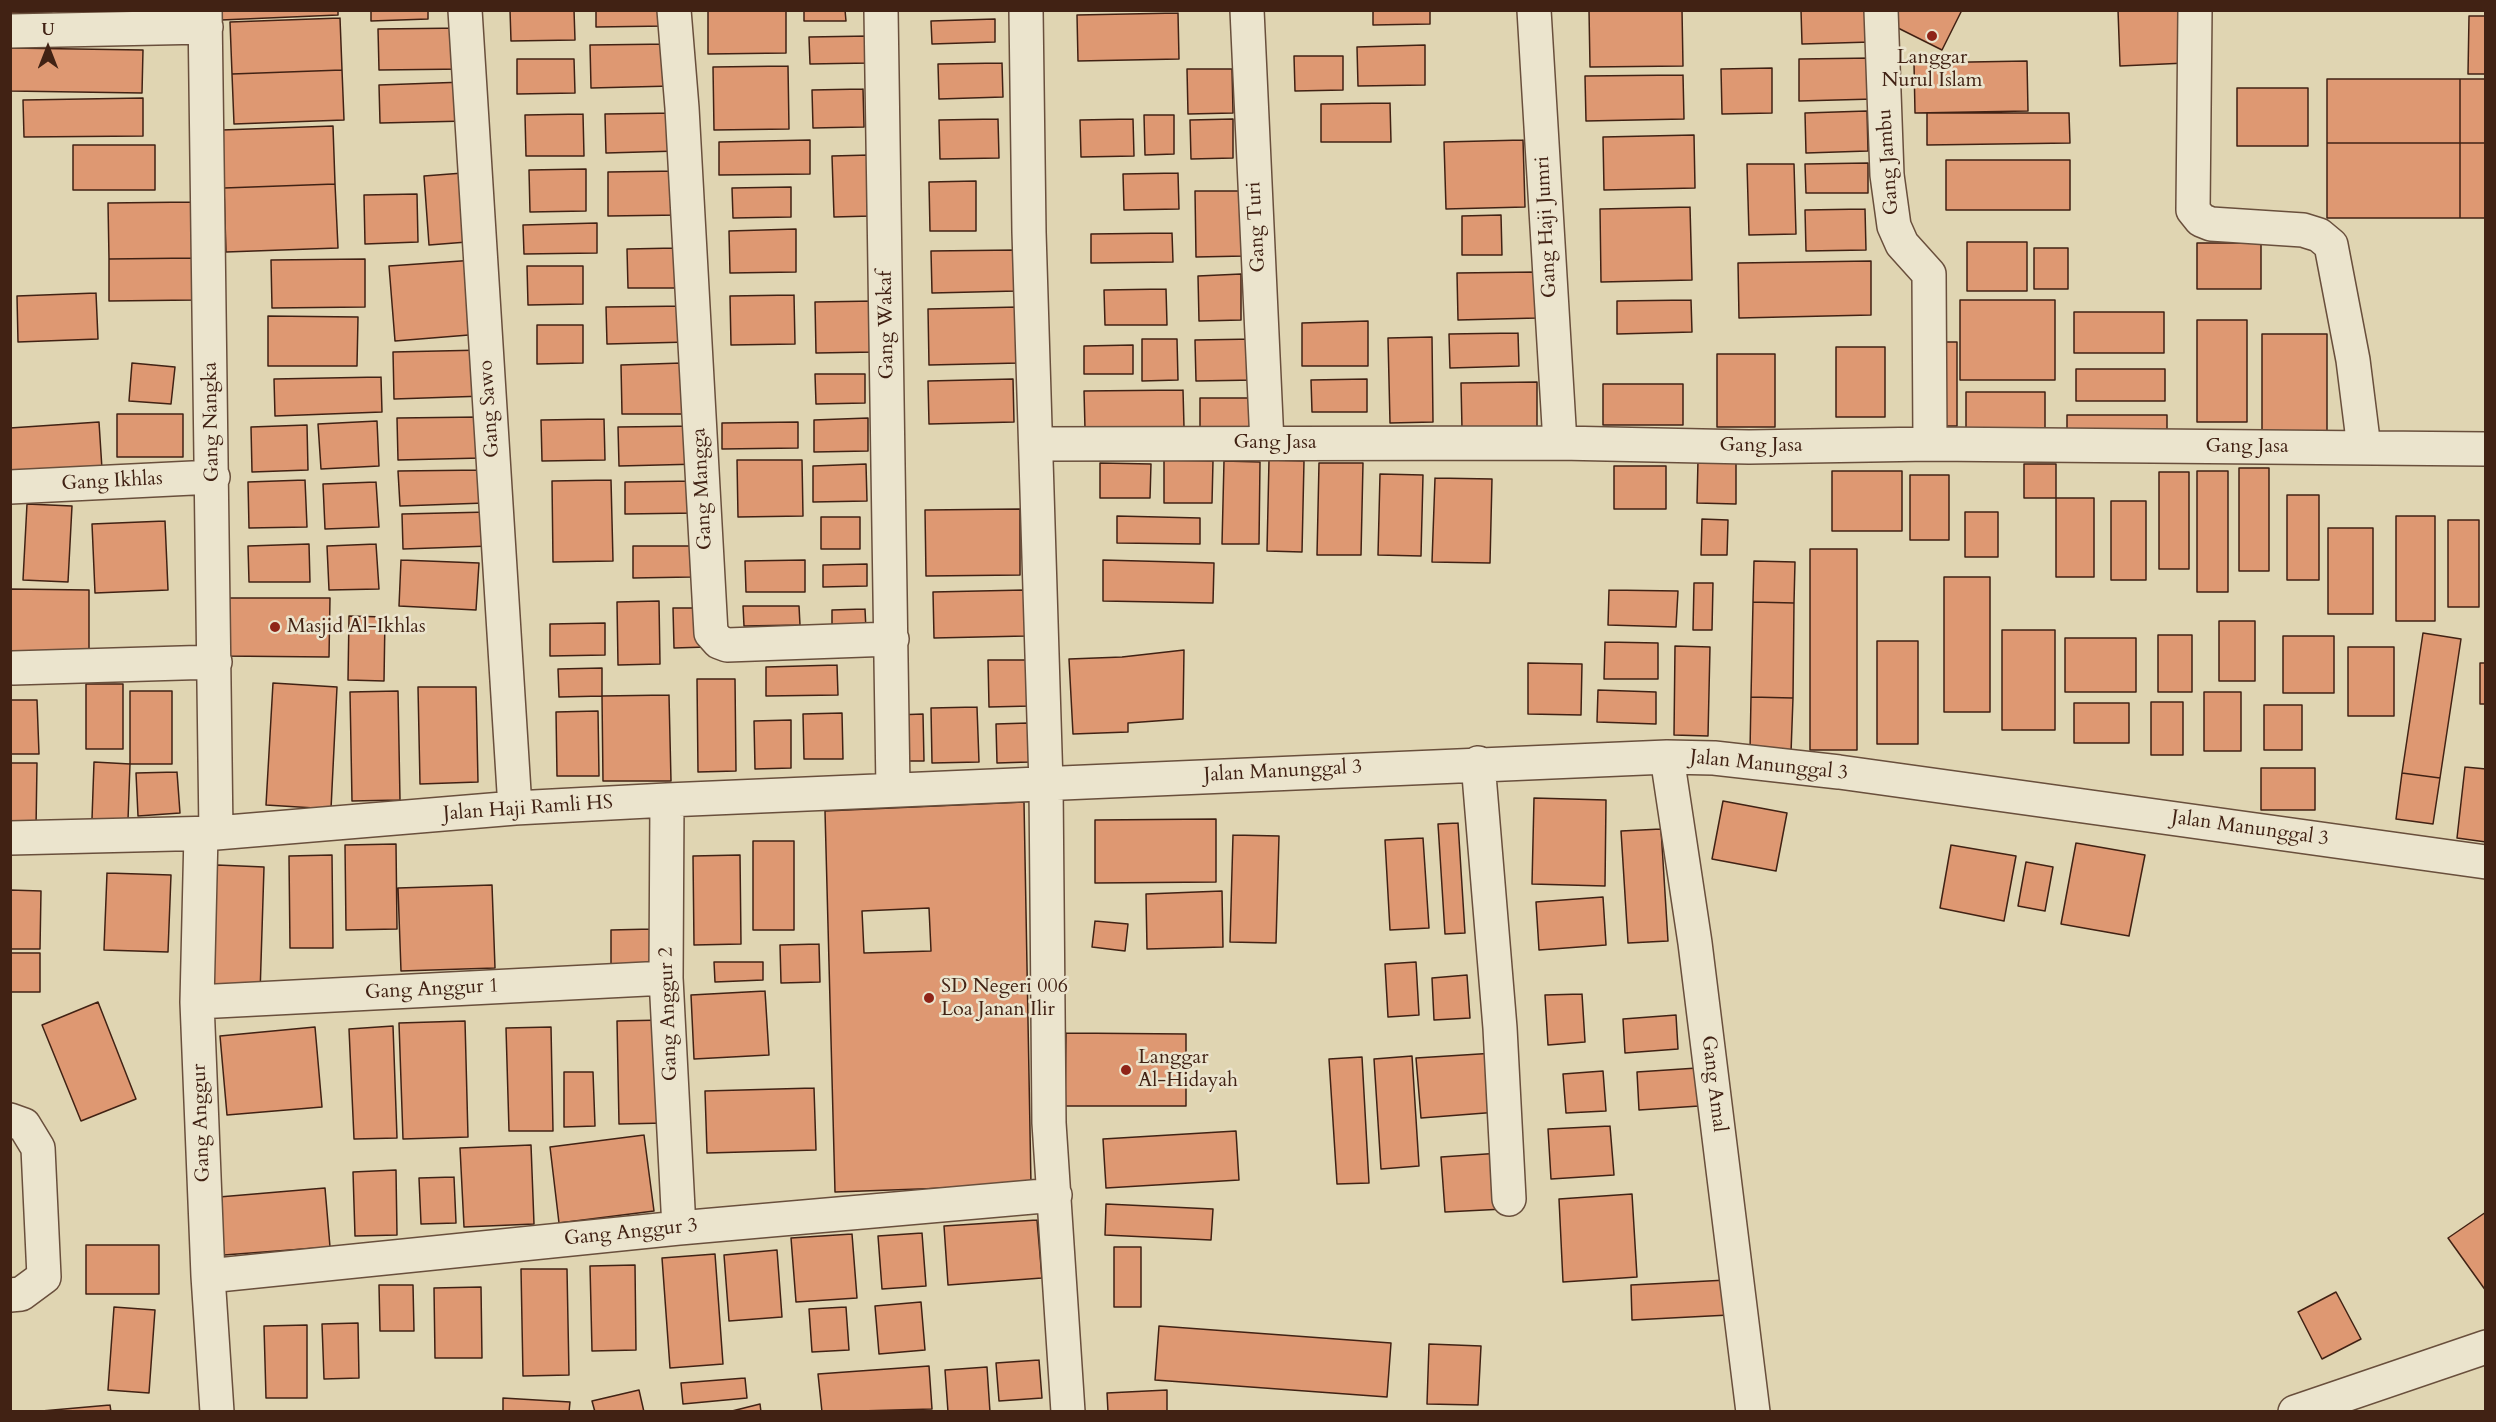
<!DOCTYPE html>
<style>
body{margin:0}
#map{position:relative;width:2496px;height:1422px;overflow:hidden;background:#e0d5b2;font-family:Cardo,serif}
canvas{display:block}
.frame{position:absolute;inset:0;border:12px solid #412214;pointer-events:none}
.north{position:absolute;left:18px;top:18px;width:60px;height:60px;-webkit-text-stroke:4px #ebe4cd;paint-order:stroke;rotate:0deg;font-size:16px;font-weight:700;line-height:24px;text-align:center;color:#412214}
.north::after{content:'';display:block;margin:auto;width:21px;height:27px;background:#412214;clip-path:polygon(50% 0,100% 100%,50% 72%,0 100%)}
</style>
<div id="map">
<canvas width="2496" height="1422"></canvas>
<div class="frame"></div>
<div class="north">U</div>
</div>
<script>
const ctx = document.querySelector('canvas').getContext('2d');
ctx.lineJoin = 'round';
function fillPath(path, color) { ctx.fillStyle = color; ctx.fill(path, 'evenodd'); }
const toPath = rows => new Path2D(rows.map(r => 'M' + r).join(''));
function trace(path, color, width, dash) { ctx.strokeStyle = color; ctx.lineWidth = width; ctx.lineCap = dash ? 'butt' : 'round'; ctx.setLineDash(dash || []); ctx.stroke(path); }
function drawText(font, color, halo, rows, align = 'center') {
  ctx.font = font + ' Cardo,serif'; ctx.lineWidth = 5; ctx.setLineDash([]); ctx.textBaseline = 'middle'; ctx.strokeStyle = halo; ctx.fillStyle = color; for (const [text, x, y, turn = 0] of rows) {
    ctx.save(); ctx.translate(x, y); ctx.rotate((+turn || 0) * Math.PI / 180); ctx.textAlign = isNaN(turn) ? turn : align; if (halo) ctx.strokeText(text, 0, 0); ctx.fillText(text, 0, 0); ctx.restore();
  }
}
const building = toPath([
 [10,10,52,10,52,12,10,13,10,10],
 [220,10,338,10,338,15,221,20,220,10],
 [371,10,428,10,428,19,371,21,371,10],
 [510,10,574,10,575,40,511,41,510,10],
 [596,10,667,10,667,26,596,27,596,10],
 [708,10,786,10,786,53,708,54,708,10],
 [804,10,845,10,846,21,804,21,804,10],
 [1373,10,1430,10,1430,24,1373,25,1373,10],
 [1589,10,1682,10,1683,66,1590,67,1589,10],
 [1801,10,1870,10,1871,42,1802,44,1801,10],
 [1894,10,1962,10,1942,50,1888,23,1894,10],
 [2118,10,2183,10,2186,63,2120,66,2118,10],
 [1178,13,1179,59,1078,61,1077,15,1178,13],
 [2469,16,2486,16,2486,74,2468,74,2469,16],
 [340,18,342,70,232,74,230,22,340,18],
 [995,19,995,42,932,44,931,21,995,19],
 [465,28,466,69,379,70,378,29,465,28],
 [870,36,870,63,810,64,809,37,870,36],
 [671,44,672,86,591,88,590,45,671,44],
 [1425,45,1425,85,1358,86,1357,47,1425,45],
 [10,48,143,50,142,93,10,91,10,48],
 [1294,56,1343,56,1343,90,1295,91,1294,56],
 [1874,58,1874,99,1799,101,1799,59,1874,58],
 [517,59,574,59,575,93,517,94,517,59],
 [2027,61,2028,111,1915,113,1914,63,2027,61],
 [1002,63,1003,97,939,99,938,64,1002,63],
 [788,66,789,129,714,130,713,67,788,66],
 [1772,68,1772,113,1722,114,1721,69,1772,68],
 [1187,69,1232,69,1233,113,1188,114,1187,69],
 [342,70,344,120,234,124,232,74,342,70],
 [1683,75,1684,119,1586,121,1585,76,1683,75],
 [2327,79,2460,79,2460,143,2327,143,2327,79],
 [2460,79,2486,79,2486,143,2460,143,2460,79],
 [465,82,467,121,380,123,379,85,465,82],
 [2237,88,2308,88,2308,146,2237,146,2237,88],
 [863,89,864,127,813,128,812,90,863,89],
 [143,98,143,136,24,137,23,100,143,98],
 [1390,103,1391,142,1321,142,1321,104,1390,103],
 [1867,111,1868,151,1806,153,1805,113,1867,111],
 [677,113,678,151,606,153,605,114,677,113],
 [1927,113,2069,113,2070,143,1927,145,1927,113],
 [583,114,584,156,526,156,525,115,583,114],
 [1144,115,1174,115,1174,154,1145,155,1144,115],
 [998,119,999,158,940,159,939,120,998,119],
 [1133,119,1134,156,1081,157,1080,120,1133,119],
 [1233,119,1233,158,1191,159,1190,120,1233,119],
 [333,126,335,184,224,188,222,130,333,126],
 [1694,135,1695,188,1604,190,1603,137,1694,135],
 [810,140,810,174,719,175,719,142,810,140],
 [1523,140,1525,207,1446,209,1444,142,1523,140],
 [2327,143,2460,143,2460,218,2327,218,2327,143],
 [2460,143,2486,143,2486,218,2460,218,2460,143],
 [73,145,155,145,155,190,73,190,73,145],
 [870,155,871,216,834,217,832,156,870,155],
 [1946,160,2070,160,2070,210,1946,210,1946,160],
 [1868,163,1868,193,1806,193,1805,164,1868,163],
 [1747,164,1794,164,1796,234,1749,235,1747,164],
 [586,169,586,211,530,212,529,170,586,169],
 [680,171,681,215,608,216,608,172,680,171],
 [463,173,467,242,429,245,424,176,463,173],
 [1178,173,1179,209,1124,210,1123,174,1178,173],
 [976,181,976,231,930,231,929,182,976,181],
 [335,184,338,248,226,252,224,188,335,184],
 [791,187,791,217,733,218,732,188,791,187],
 [1195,191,1244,191,1245,256,1196,257,1195,191],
 [417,194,418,242,365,244,364,195,417,194],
 [193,202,194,258,109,259,108,203,193,202],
 [1690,207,1692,280,1601,282,1600,209,1690,207],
 [1865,209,1866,250,1806,251,1805,210,1865,209],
 [1501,215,1502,255,1462,255,1462,216,1501,215],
 [597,223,597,253,524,254,523,225,597,223],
 [796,229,796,272,730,273,729,231,796,229],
 [1172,233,1173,262,1091,263,1091,234,1172,233],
 [1967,242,2027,242,2027,291,1967,291,1967,242],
 [2197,243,2261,243,2261,289,2197,289,2197,243],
 [676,248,677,288,628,288,627,249,676,248],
 [2034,248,2068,248,2068,289,2034,289,2034,248],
 [1017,250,1017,291,932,293,931,251,1017,250],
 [194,258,194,300,109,301,109,259,194,258],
 [365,259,365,307,272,308,271,260,365,259],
 [475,260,481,334,395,341,389,266,475,260],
 [1871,261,1871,315,1739,318,1738,263,1871,261],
 [527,266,583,266,583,304,528,305,527,266],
 [1537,272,1537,318,1458,320,1457,273,1537,272],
 [1241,274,1241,320,1199,321,1198,276,1241,274],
 [1166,289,1167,325,1105,325,1104,290,1166,289],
 [96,293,98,339,18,342,17,296,96,293],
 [794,295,795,344,731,345,730,296,794,295],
 [1691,300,1692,332,1617,334,1617,301,1691,300],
 [1960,300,2055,300,2055,380,1960,380,1960,300],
 [875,301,876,352,816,353,815,302,875,301],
 [688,306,689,342,607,344,606,307,688,306],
 [1019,307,1020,363,929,365,928,309,1019,307],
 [2074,312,2164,312,2164,353,2074,353,2074,312],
 [268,316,358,317,357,366,268,366,268,316],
 [2197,320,2247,320,2247,422,2197,422,2197,320],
 [1368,321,1368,366,1302,366,1302,323,1368,321],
 [537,325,583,325,583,363,537,364,537,325],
 [1518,333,1519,366,1450,368,1449,334,1518,333],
 [2262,334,2327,334,2327,432,2262,432,2262,334],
 [1432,337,1433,422,1390,423,1388,338,1432,337],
 [1142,339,1177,339,1178,380,1142,381,1142,339],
 [1255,339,1256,380,1196,381,1195,340,1255,339],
 [1932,342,1957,342,1957,426,1932,426,1932,342],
 [1133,345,1133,374,1084,374,1084,346,1133,345],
 [1836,347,1885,347,1885,417,1836,417,1836,347],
 [484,350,485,396,394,399,393,352,484,350],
 [1717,354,1775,354,1775,427,1717,427,1717,354],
 [132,363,175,367,171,404,129,401,132,363],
 [682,363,683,414,622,414,621,365,682,363],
 [2076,369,2165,369,2165,401,2076,401,2076,369],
 [815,374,865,374,865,403,816,404,815,374],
 [381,377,382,412,275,416,274,379,381,377],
 [1013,379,1014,422,929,424,928,381,1013,379],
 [1367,379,1367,412,1312,412,1311,380,1367,379],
 [1537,382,1537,428,1462,429,1461,383,1537,382],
 [1603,384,1683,384,1683,425,1603,425,1603,384],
 [1183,390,1184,427,1085,429,1084,391,1183,390],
 [1966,392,2045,392,2045,429,1966,429,1966,392],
 [1200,398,1262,398,1263,429,1200,431,1200,398],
 [117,414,183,414,183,457,117,457,117,414],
 [2067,415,2167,415,2167,440,2067,440,2067,415],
 [481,417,481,458,398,460,397,418,481,417],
 [868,418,868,451,814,452,814,420,868,418],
 [604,419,605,460,542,461,541,420,604,419],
 [377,421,379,466,321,469,318,424,377,421],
 [99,422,102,469,11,475,10,428,99,422],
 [798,422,798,448,722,449,722,423,798,422],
 [307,425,308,470,252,472,251,427,307,425],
 [699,426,700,464,619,466,618,427,699,426],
 [737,460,802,460,803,516,738,517,737,460],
 [1164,460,1213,461,1212,503,1164,503,1164,460],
 [1269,460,1304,461,1302,552,1267,551,1269,460],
 [1698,460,1736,460,1736,504,1697,503,1698,460],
 [1224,461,1260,462,1259,544,1222,544,1224,461],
 [1100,463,1151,464,1150,498,1100,498,1100,463],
 [1319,463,1363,463,1361,555,1317,555,1319,463],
 [866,464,867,501,813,502,813,466,866,464],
 [2024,464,2056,464,2056,498,2024,498,2024,464],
 [1614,466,1666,466,1666,509,1614,509,1614,466],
 [2239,468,2269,468,2269,571,2239,571,2239,468],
 [484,470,485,503,400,506,398,471,484,470],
 [1832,471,1902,471,1902,531,1832,531,1832,471],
 [2197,471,2228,471,2228,592,2197,592,2197,471],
 [2159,472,2189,472,2189,569,2159,569,2159,472],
 [1380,474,1423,475,1421,556,1378,555,1380,474],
 [1910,475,1949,475,1949,540,1910,540,1910,475],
 [1435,478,1492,479,1490,563,1432,562,1435,478],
 [305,480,307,527,249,528,248,482,305,480],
 [611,480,613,561,553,562,552,481,611,480],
 [697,481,698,513,625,514,625,482,697,481],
 [376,482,379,527,325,529,323,484,376,482],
 [2287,495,2319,495,2319,580,2287,580,2287,495],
 [2056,498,2094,498,2094,577,2056,577,2056,498],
 [2111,501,2146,501,2146,580,2111,580,2111,501],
 [27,504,72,506,68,582,23,580,27,504],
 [1020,509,1020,575,926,576,925,510,1020,509],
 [489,512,490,546,403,549,402,514,489,512],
 [1965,512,1998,512,1998,557,1965,557,1965,512],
 [1117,516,1200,518,1200,544,1117,543,1117,516],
 [2396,516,2435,516,2435,621,2396,621,2396,516],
 [821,517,860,517,860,549,821,549,821,517],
 [1702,519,1728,520,1727,555,1701,555,1702,519],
 [2448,520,2479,520,2479,607,2448,607,2448,520],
 [165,521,168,590,95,593,92,524,165,521],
 [2328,528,2373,528,2373,614,2328,614,2328,528],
 [309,544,310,582,249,582,248,546,309,544],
 [376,544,379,589,329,590,327,546,376,544],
 [633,546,690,546,691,577,633,578,633,546],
 [1810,549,1857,549,1857,750,1810,750,1810,549],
 [401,560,479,563,476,610,399,606,401,560],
 [805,560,805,592,746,592,745,561,805,560],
 [1103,560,1214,563,1213,603,1103,601,1103,560],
 [1754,561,1795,562,1794,603,1753,602,1754,561],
 [867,564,867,586,823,587,823,565,867,564],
 [1944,577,1990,577,1990,712,1944,712,1944,577],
 [1694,583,1713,583,1712,630,1693,630,1694,583],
 [10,589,89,590,89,657,10,655,10,589],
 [1025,590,1026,636,934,638,933,592,1025,590],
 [1609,590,1678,591,1676,627,1608,625,1609,590],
 [221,598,330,598,329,657,221,656,221,598],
 [659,601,660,664,618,665,617,602,659,601],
 [1753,602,1794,603,1793,698,1751,697,1753,602],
 [743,606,799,606,800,625,744,626,743,606],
 [673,608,706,608,707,647,674,648,673,608],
 [865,609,866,630,832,630,832,610,865,609],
 [349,616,385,617,384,681,348,680,349,616],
 [2219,621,2255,621,2255,681,2219,681,2219,621],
 [605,623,605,655,550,656,550,624,605,623],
 [2002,630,2055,630,2055,730,2002,730,2002,630],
 [2423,633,2461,639,2440,778,2402,773,2423,633],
 [2158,635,2192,635,2192,692,2158,692,2158,635],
 [2283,636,2334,636,2334,693,2283,693,2283,636],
 [2065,638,2136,638,2136,692,2065,692,2065,638],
 [1877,641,1918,641,1918,744,1877,744,1877,641],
 [1605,642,1658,643,1658,679,1604,679,1605,642],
 [1675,646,1710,647,1708,736,1674,735,1675,646],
 [2348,647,2394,647,2394,716,2348,716,2348,647],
 [1184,650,1183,719,1128,723,1128,732,1073,734,1069,659,1122,657,1184,650],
 [988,660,1031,660,1031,706,989,707,988,660],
 [1528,663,1582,664,1581,715,1528,714,1528,663],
 [2480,663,2486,663,2486,704,2480,704,2480,663],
 [837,665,838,695,766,696,766,667,837,665],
 [602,668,602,696,559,697,558,669,602,668],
 [697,679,735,679,736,771,698,772,697,679],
 [273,683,337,687,331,809,266,805,273,683],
 [86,684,123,684,123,749,86,749,86,684],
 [418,687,476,687,478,782,420,784,418,687],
 [1598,690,1656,692,1656,724,1597,722,1598,690],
 [130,691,172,691,172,764,130,764,130,691],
 [398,691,400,800,352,801,350,692,398,691],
 [2204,692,2241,692,2241,751,2204,751,2204,692],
 [669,695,671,781,603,781,602,696,669,695],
 [1751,697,1793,698,1791,753,1750,751,1751,697],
 [10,700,37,700,39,754,10,754,10,700],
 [2151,702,2183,702,2183,755,2151,755,2151,702],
 [2074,703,2129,703,2129,743,2074,743,2074,703],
 [2264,705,2302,705,2302,750,2264,750,2264,705],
 [977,707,979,762,932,763,931,708,977,707],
 [598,711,599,776,557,776,556,712,598,711],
 [842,713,843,759,804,759,803,714,842,713],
 [923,714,924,761,896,761,895,715,923,714],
 [791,720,791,768,755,769,754,721,791,720],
 [1028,723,1029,762,997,763,996,724,1028,723],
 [94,762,130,764,128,820,92,819,94,762],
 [10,763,37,763,36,829,10,829,10,763],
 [2465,767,2486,769,2486,842,2457,838,2465,767],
 [2261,768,2315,768,2315,810,2261,810,2261,768],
 [177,772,180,813,138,816,136,773,177,772],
 [2402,773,2440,778,2433,824,2396,819,2402,773],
 [1534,798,1606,800,1605,886,1532,884,1534,798],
 [1723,801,1787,813,1776,871,1712,859,1723,801],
 [1024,802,1031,1185,835,1192,825,811,1024,802],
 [1216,819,1216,882,1095,883,1095,820,1216,819],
 [1458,823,1465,933,1445,934,1438,824,1458,823],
 [1661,829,1668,941,1628,943,1621,831,1661,829],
 [1233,835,1279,836,1276,943,1230,942,1233,835],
 [1423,838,1429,928,1390,930,1385,840,1423,838],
 [753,841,794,841,794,930,753,930,753,841],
 [2076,843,2145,855,2129,936,2061,924,2076,843],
 [396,844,397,929,346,930,345,845,396,844],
 [1951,845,2016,856,2004,921,1940,908,1951,845],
 [332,855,333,948,290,948,289,856,332,855],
 [740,855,741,944,694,945,693,856,740,855],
 [2026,862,2053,867,2045,911,2018,906,2026,862],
 [217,865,264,867,260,994,212,993,217,865],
 [107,873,171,875,168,952,104,950,107,873],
 [492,885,495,968,401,971,398,888,492,885],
 [10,890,41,891,40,949,10,949,10,890],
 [1222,891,1223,947,1147,949,1146,894,1222,891],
 [1603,897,1606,945,1539,950,1536,902,1603,897],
 [929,908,931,951,864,953,862,911,929,908],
 [1095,921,1128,924,1125,951,1092,947,1095,921],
 [652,929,653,967,611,968,611,930,652,929],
 [819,944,820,982,781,983,780,945,819,944],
 [10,953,40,953,40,992,10,992,10,953],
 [714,962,763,962,763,980,715,982,714,962],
 [1416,962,1419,1015,1388,1017,1385,964,1416,962],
 [1467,975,1470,1018,1434,1020,1432,978,1467,975],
 [765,991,769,1055,694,1059,691,995,765,991],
 [1582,994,1585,1042,1548,1045,1545,995,1582,994],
 [98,1002,136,1099,81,1121,42,1025,98,1002],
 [1676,1015,1678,1049,1625,1053,1623,1019,1676,1015],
 [664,1020,665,1123,619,1124,617,1021,664,1020],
 [465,1021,468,1137,403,1139,399,1023,465,1021],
 [393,1026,397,1138,354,1139,349,1029,393,1026],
 [315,1027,322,1107,227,1115,220,1036,315,1027],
 [551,1027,553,1131,509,1131,506,1028,551,1027],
 [1066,1033,1186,1034,1186,1106,1065,1106,1066,1033],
 [1495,1053,1498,1112,1421,1118,1416,1058,1495,1053],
 [1412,1056,1419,1166,1381,1169,1374,1059,1412,1056],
 [1362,1057,1369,1183,1337,1184,1329,1059,1362,1057],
 [1697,1068,1699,1106,1639,1110,1637,1072,1697,1068],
 [1603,1071,1606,1111,1566,1113,1563,1074,1603,1071],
 [564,1072,593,1072,595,1126,564,1127,564,1072],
 [814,1088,816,1150,707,1153,705,1091,814,1088],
 [1610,1126,1614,1175,1551,1179,1548,1129,1610,1126],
 [1236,1131,1239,1180,1106,1188,1103,1139,1236,1131],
 [644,1135,654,1211,559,1223,550,1147,644,1135],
 [531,1145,534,1224,464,1227,460,1148,531,1145],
 [1501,1153,1504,1209,1445,1212,1441,1157,1501,1153],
 [396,1170,397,1235,355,1236,353,1172,396,1170],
 [454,1177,456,1223,421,1224,419,1178,454,1177],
 [325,1188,330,1247,224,1255,219,1197,325,1188],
 [1632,1194,1637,1277,1563,1282,1559,1199,1632,1194],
 [1106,1204,1213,1209,1211,1240,1105,1235,1106,1204],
 [2486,1212,2486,1291,2448,1238,2486,1212],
 [1037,1220,1042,1278,948,1285,944,1226,1037,1220],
 [922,1233,926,1286,882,1289,878,1236,922,1233],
 [852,1234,857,1298,796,1302,791,1238,852,1234],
 [86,1245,159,1245,159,1294,86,1294,86,1245],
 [1114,1247,1141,1247,1141,1307,1114,1307,1114,1247],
 [777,1250,782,1317,729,1321,724,1255,777,1250],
 [715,1254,723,1364,670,1368,662,1258,715,1254],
 [635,1265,636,1350,592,1351,590,1266,635,1265],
 [521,1269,567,1269,569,1375,523,1376,521,1269],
 [1727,1280,1729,1315,1632,1320,1631,1285,1727,1280],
 [379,1285,413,1285,414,1331,380,1331,379,1285],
 [481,1287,482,1358,435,1358,434,1288,481,1287],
 [2336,1292,2361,1339,2322,1359,2298,1312,2336,1292],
 [921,1302,925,1350,879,1354,875,1306,921,1302],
 [114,1307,155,1310,149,1393,108,1390,114,1307],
 [846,1307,849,1350,812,1352,809,1309,846,1307],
 [358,1323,359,1378,324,1379,322,1324,358,1323],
 [307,1325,307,1398,266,1398,264,1326,307,1325],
 [1159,1326,1391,1343,1387,1397,1155,1380,1159,1326],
 [1429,1344,1481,1346,1478,1405,1427,1404,1429,1344],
 [1039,1360,1042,1398,999,1401,996,1363,1039,1360],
 [929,1366,932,1409,822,1412,818,1374,929,1366],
 [987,1367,990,1412,948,1412,945,1370,987,1367],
 [745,1378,747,1398,683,1404,681,1383,745,1378],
 [639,1390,644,1412,595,1412,592,1401,639,1390],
 [1167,1390,1167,1412,1108,1412,1107,1393,1167,1390],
 [503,1398,570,1402,569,1412,503,1412,503,1398],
 [760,1404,761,1412,728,1412,760,1404],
 [110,1405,111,1412,30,1412,110,1405]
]);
const minor = toPath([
 [205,10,216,833],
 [465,10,515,808],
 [674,10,682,108,711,633,719,642,727,645,892,639],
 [881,10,893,789],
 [1026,10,1029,232,1046,784,1049,1123,1068,1412],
 [1247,10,1267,443],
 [1534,10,1560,443],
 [1881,10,1887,175,1894,226,1902,244,1929,274,1930,444],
 [2195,10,2193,210,2201,220,2211,224,2303,230,2319,235,2331,245,2353,360,2364,448],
 [10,31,206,27],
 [1037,444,1560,443,1749,447,1930,444,2486,449],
 [10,487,213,477],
 [13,668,215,662],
 [1667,757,1695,943,1753,1412],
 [1478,763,1500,1028,1509,1199],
 [667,800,666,978,679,1228],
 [201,834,197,1002,208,1276,217,1412],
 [10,838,216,833,515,808,667,800,1667,757,1714,758,1839,772,2486,862],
 [197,1002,666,978],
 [10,1120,24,1125,38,1148,44,1277,21,1294,10,1295],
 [208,1276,679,1228,1055,1195],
 [2295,1412,2486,1347]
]);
const markers = [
 [1932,36,6,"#8f2418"],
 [275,627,6,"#8f2418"],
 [929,998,6,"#8f2418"],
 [1126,1070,6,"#8f2418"]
];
const poiNames = [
 ["Langgar",1932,58,"center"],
 ["Nurul Islam",1932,81,"center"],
 ["Masjid Al-Ikhlas",287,627],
 ["SD Negeri 006",941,987],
 ["Loa Janan Ilir",941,1010],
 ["Langgar",1138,1058],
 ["Al-Hidayah",1138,1081]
];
const streetNames = [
 ["Gang Jambu",1889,162,-94],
 ["Gang Turi",1257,227,-93],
 ["Gang Haji Jumri",1547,227,-93],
 ["Gang Wakaf",887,325,-91],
 ["Gang Sawo",490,409,-94],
 ["Gang Nangka",212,422,-91],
 ["Gang Jasa",1275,443],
 ["Gang Jasa",1761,446],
 ["Gang Jasa",2247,447],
 ["Gang Ikhlas",112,482,-3],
 ["Gang Mangga",703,489,-93],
 ["Jalan Manunggal 3",1769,766,6],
 ["Jalan Manunggal 3",1283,772,-3],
 ["Jalan Haji Ramli HS",528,809,-4],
 ["Jalan Manunggal 3",2250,829,8],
 ["Gang Anggur 1",432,990,-3],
 ["Gang Anggur 2",669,1014,-92],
 ["Gang Amal",1713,1084,83],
 ["Gang Anggur",202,1123,-92],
 ["Gang Anggur 3",631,1233,-6]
];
fillPath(building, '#de9872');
trace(building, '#412214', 1.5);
trace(minor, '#694f3c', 36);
trace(minor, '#ebe4cd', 33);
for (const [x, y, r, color] of markers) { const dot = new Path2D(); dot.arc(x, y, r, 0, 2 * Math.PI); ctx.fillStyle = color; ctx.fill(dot); trace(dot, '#ebe4cd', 2); }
drawText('20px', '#412214', '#ebe4cd', poiNames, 'left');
drawText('20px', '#412214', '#ebe4cd', streetNames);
</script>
